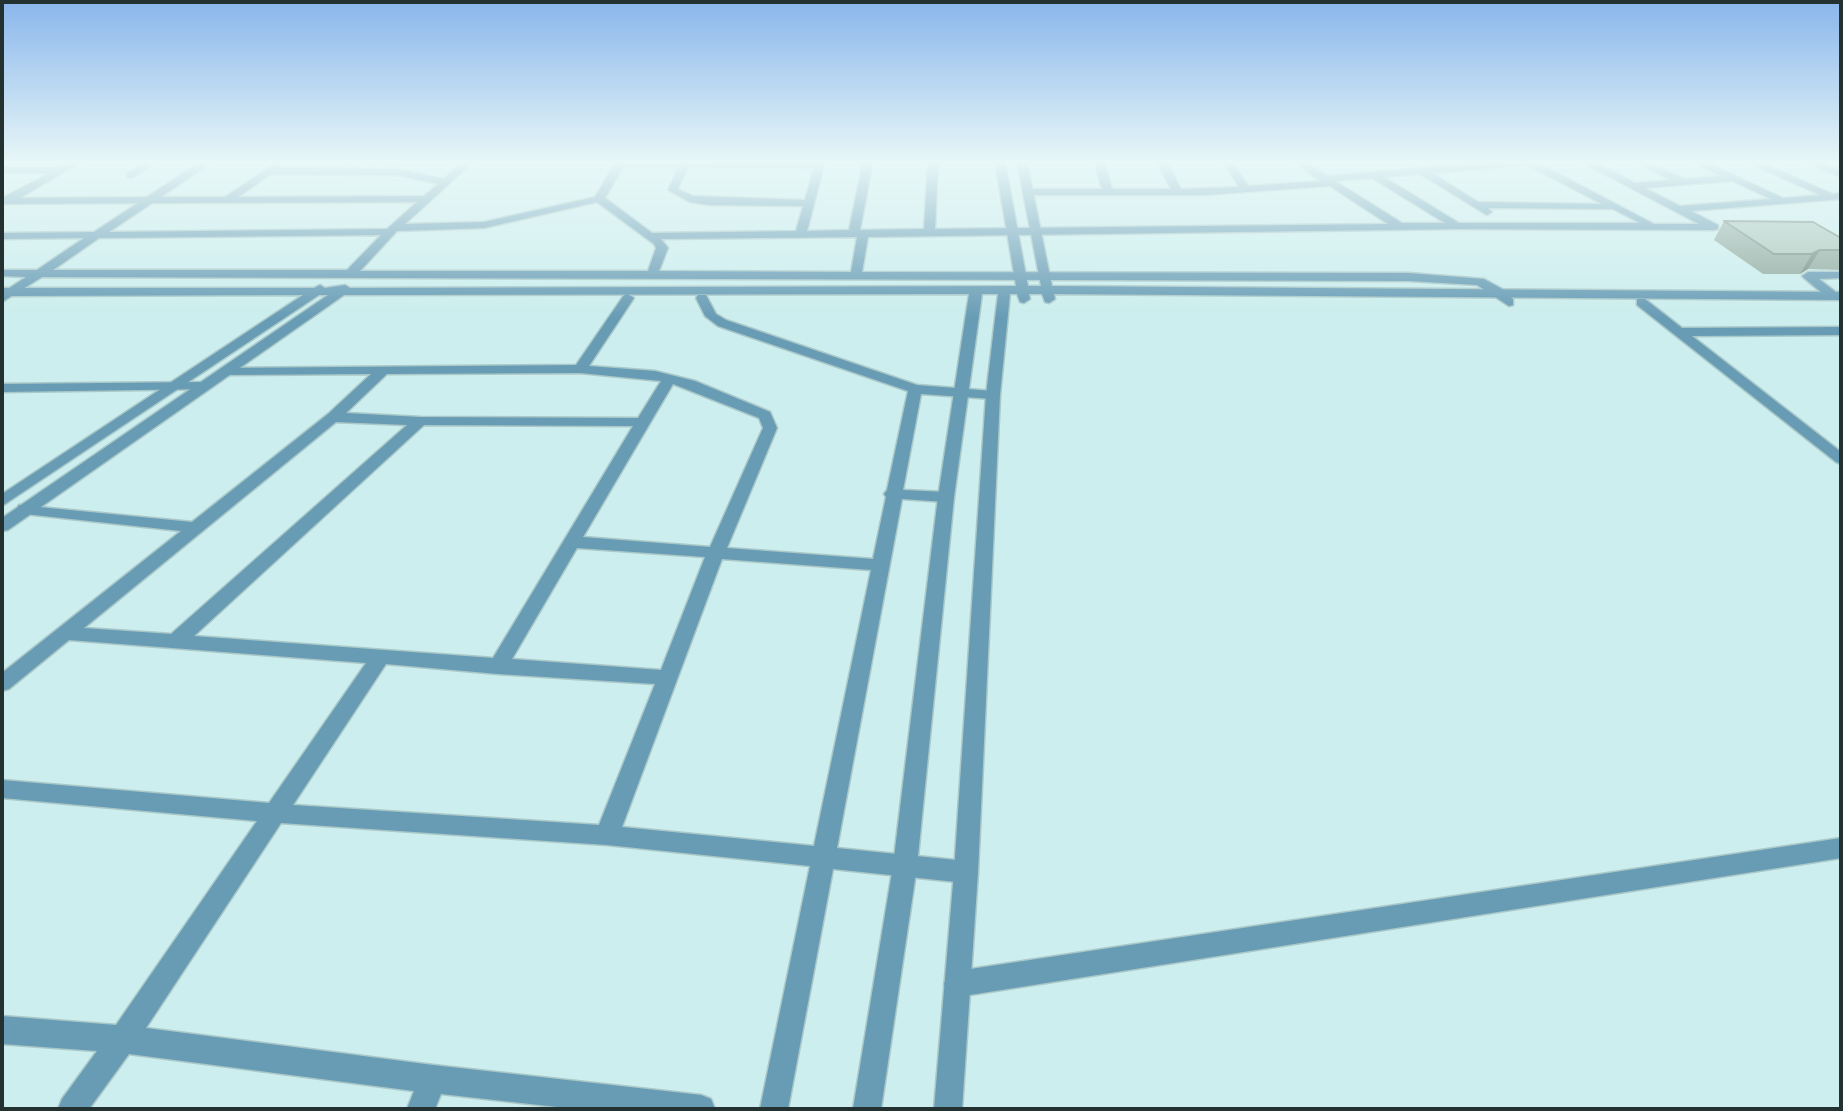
<!DOCTYPE html>
<style>
body{margin:0}
#map{position:relative;width:1843px;height:1111px;overflow:hidden;background:#cee;font-family:Roboto,sans-serif}
canvas{display:block}
.frame{position:absolute;inset:0;border:4px solid #243131;pointer-events:none}
</style>
<div id="map">
<canvas width="1843" height="1111"></canvas>
<div class="frame"></div>
</div>
<script>
const ctx = document.querySelector('canvas').getContext('2d');
ctx.lineJoin = 'round';
const toPath = rows => new Path2D(rows.map(r => 'M' + r).join(''));
function trace(path, color, width, dash) { ctx.strokeStyle = color; ctx.lineWidth = width; ctx.lineCap = dash ? 'butt' : 'round'; ctx.setLineDash(dash || []); ctx.stroke(path); }
function fillPath(path, color) { ctx.fillStyle = color; ctx.fill(path, 'evenodd'); }
const minor = toPath([
 [69,162,81,162,20,198,147,197,200,162,212,162,161,197,225,197,276,163,281,166,279,168,397,169,444,179,462,162,473,162,405,224,484,222,595,197,616,162,825,162,807,231,849,230,863,162,873,162,860,230,924,229,928,162,938,162,935,229,1388,224,1330,186,1204,195,1028,195,1023,192,1028,189,1102,189,1094,162,1104,162,1112,189,1171,189,1157,162,1167,162,1181,189,1239,187,1223,162,1233,162,1248,186,1320,181,1294,162,1306,162,1327,176,1493,162,1536,162,1654,224,1699,224,1581,162,1594,162,1635,183,1671,180,1634,162,1647,162,1685,179,1721,176,1693,162,1706,162,1783,198,1820,195,1746,162,1760,162,1833,194,1841,193,1841,199,1691,211,1718,225,1718,229,1714,230,1457,229,868,237,862,272,1409,273,1484,279,1504,290,1513,299,1513,305,1509,306,1477,285,1409,281,42,277,2,302,2,293,26,277,2,276,2,270,37,270,84,238,2,239,2,233,94,232,138,203,2,204,2,198,50,173,2,173,2,167,60,167,69,162],
 [1527,165,1602,204,1478,202,1432,173,1527,165],
 [623,167,679,167,668,190,690,202,709,205,803,206,796,231,652,233,605,198,623,167],
 [688,167,814,168,805,200,693,196,678,189,688,167],
 [271,174,397,175,438,184,424,196,238,197,271,174],
 [1420,174,1487,215,1492,212,1488,208,1613,209,1640,223,1459,223,1384,177,1420,174],
 [1372,178,1445,223,1402,223,1335,181,1372,178],
 [1732,181,1771,199,1680,206,1645,188,1732,181],
 [417,202,387,229,109,232,152,203,417,202],
 [597,202,654,244,656,248,648,271,360,271,397,231,484,228,597,202],
 [381,235,347,270,53,270,99,238,381,235],
 [857,237,851,272,659,271,668,248,661,239,857,237],
 [145,162,157,162,133,177,127,177,127,173,145,162],
 [1806,162,1820,162,1841,171,1841,177,1806,162],
 [1808,272,1841,272,1841,278,1819,279,1837,293,1837,299,1829,299,1804,278,1802,276,1808,272],
 [628,294,634,298,589,366,655,371,695,381,770,412,777,428,727,548,873,559,886,497,884,494,887,490,908,391,718,326,705,316,696,298,698,295,706,295,716,314,726,320,917,385,993,391,1000,395,993,399,921,394,903,490,946,492,954,497,946,502,902,499,837,848,966,861,974,865,978,872,974,879,966,883,833,869,788,1109,760,1109,810,866,607,845,281,823,146,1028,433,1065,701,1095,711,1099,715,1109,575,1109,441,1094,435,1109,407,1109,414,1091,129,1054,89,1109,58,1109,62,1099,97,1051,2,1044,2,1016,116,1025,257,821,2,798,2,780,269,803,366,663,69,640,9,689,2,691,2,673,181,531,25,514,17,509,19,505,192,522,328,414,371,374,226,375,221,374,221,368,576,365,624,295,628,294],
 [580,373,661,381,638,418,420,417,346,413,387,374,580,373],
 [673,384,759,418,763,428,710,547,583,537,673,384],
 [336,422,407,425,171,634,84,628,336,422],
 [424,425,633,426,493,658,194,636,424,425],
 [577,548,705,557,661,670,512,659,577,548],
 [722,559,871,570,814,846,622,827,722,559],
 [386,664,498,674,655,684,599,825,293,805,386,664],
 [1637,299,1645,299,1682,328,1841,327,1841,335,1692,336,1841,452,1841,464,1836,462,1637,305,1637,299],
 [204,382,209,383,209,389,2,392,2,384,204,382],
 [1841,838,1841,858,957,997,948,993,944,984,948,975,957,971,1841,838]
]);
const tertiary = toPath([
 [995,162,1005,162,1028,286,1041,286,1017,162,1027,162,1052,286,1841,292,1841,300,1054,294,1055,299,1049,303,1045,302,1042,294,1029,294,1030,299,1024,303,1020,302,1017,294,1010,294,1000,395,978,872,962,1109,934,1109,954,872,986,395,998,294,982,294,954,497,917,866,881,1109,853,1109,893,866,938,497,969,294,344,295,8,530,2,531,2,518,328,295,319,295,2,506,2,494,303,295,2,296,2,288,314,288,320,285,325,288,345,285,350,288,1016,286,995,162]
]);
const wall = toPath([
 [1724,221,1841,238,1841,270,1808,269,1800,274,1763,274,1714,240]
]);
const shadedWall = toPath([
 [1820,250,1808,269,1800,274,1812,254]
]);
const building = toPath([
 [1724,221,1813,222,1841,238,1841,250,1820,250,1812,254,1774,254,1724,221]
]);
trace(minor, '#aac8c8', 3);
trace(tertiary, '#aac8c8', 3);
fillPath(minor, '#689cb5');
fillPath(tertiary, '#689cb5');
fillPath(wall, '#91a99e');
fillPath(shadedWall, '#768a81');
fillPath(building, '#a9c5b8');
trace(building, '#768a81', 2);
const sky = ctx.createLinearGradient(0, 0, 0, 318);
sky.addColorStop(0, '#89b6ec');
sky.addColorStop(0.51, '#e8f7f7');
sky.addColorStop(1, '#e8f7f700');
ctx.fillStyle = sky;
ctx.fillRect(0, 0, 1843, 318);
</script>
